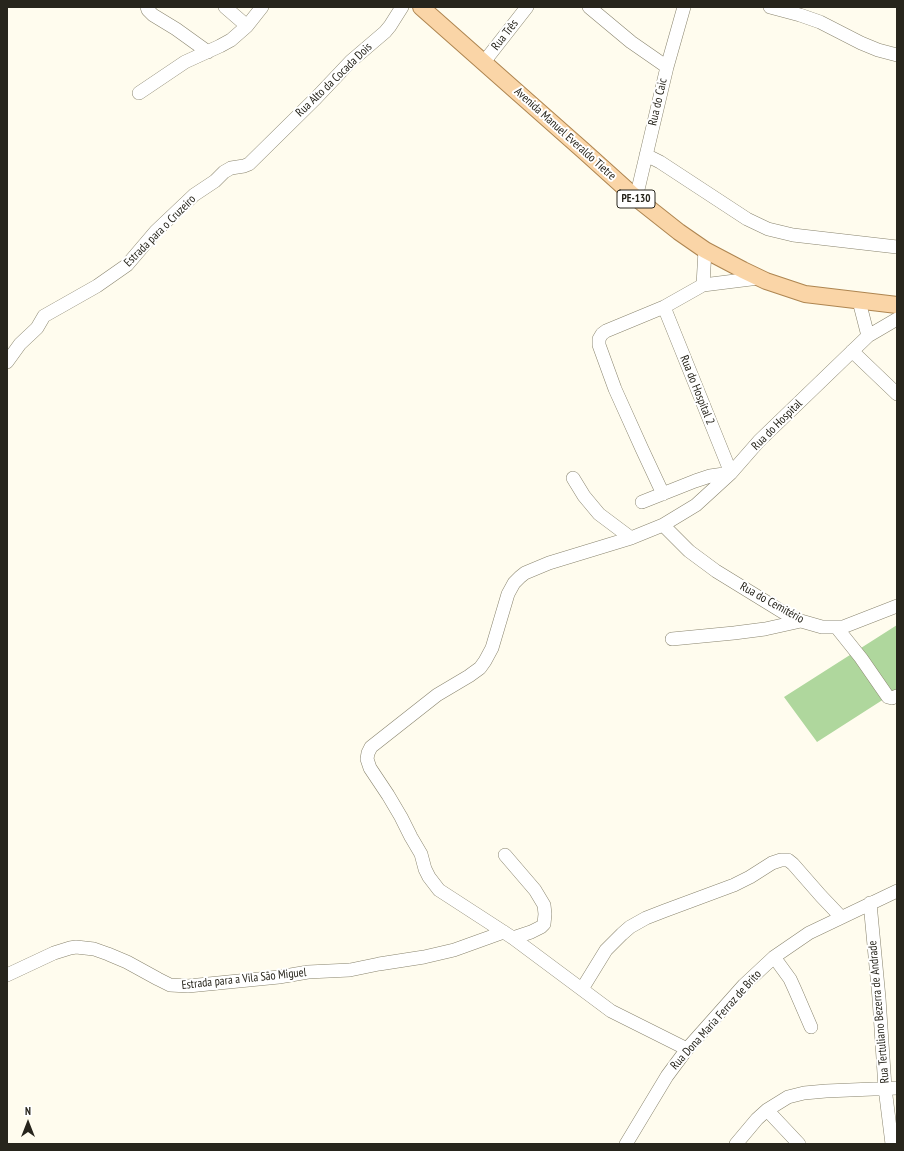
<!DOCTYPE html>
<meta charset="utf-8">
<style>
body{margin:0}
#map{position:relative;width:904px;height:1151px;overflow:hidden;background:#fffcee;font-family:"PT Sans Narrow",sans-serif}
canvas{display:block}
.frame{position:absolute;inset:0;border:8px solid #27251c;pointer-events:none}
.north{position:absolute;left:8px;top:1103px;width:40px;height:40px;-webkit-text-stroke:3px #fff;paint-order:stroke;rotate:0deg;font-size:11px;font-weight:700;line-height:16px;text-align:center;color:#27251c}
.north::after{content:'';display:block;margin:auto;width:14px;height:18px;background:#27251c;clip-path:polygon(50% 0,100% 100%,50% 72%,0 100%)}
</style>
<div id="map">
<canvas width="904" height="1151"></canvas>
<div class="frame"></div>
<div class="north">N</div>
</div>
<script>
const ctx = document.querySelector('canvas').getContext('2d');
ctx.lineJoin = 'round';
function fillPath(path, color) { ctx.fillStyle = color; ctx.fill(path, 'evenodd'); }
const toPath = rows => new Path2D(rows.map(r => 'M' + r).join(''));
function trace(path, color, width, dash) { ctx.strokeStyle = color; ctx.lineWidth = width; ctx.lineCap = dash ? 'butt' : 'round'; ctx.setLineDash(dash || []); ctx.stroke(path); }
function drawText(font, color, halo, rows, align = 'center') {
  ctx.font = font + ' "PT Sans Narrow",sans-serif'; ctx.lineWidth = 4; ctx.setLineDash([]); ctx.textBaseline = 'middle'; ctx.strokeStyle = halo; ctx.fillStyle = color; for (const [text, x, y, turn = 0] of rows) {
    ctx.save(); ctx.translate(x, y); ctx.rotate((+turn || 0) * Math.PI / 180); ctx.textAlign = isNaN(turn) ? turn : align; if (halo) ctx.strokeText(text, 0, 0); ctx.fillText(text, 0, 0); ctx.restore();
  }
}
const green = toPath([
 [897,625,897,696,895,692,817,742,784,697]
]);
const minor = toPath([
 [147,7,148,10,153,15,176,29,208,52],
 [225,7,247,26],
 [589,7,631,42,667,67],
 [770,7,800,15,820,22,861,43,878,50,897,55],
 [484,62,527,7],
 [139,93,185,62,220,46,231,40,247,26,262,7],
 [646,155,660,162,747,219,768,229,793,235,897,247],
 [636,198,667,67,684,7],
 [703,285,759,278],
 [859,301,868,336],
 [664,307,731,473],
 [852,351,897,394],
 [7,362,20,344,37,328,44,316,97,286,127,265,156,231,194,195,215,181,224,172,231,168,244,166,249,164,316,98,351,61,385,32,390,26,402,7],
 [573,478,584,496,599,514,631,538],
 [663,494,642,449,615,389,599,345,599,339,602,334,606,331,664,307,703,285,705,250],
 [642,502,695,481,710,476,731,473],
 [663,525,689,551,716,571,786,614,801,621,822,627,843,627,897,606],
 [837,628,861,658,888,697,892,698,897,696],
 [672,639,734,633,765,629,801,621],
 [505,855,535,890,544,905,545,914,544,924,541,927,531,932,513,938],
 [870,903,879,998,885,1088,892,1144],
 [774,957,790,979,795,990,811,1027],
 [7,975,54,953,70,948,76,947,94,949,108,954,127,962,158,979,170,985,188,986,279,977,308,972,350,970,379,964,424,957,454,950,504,932],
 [582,989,606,950,622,934,630,927,646,918,664,911,734,885,750,877,772,863,781,860,788,860,793,864,821,896,841,917],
 [687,1049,611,1011,513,938,439,890,429,877,425,869,421,854,411,837,401,817,388,795,370,768,367,759,368,753,371,747,437,695,469,676,480,668,485,661,492,648,508,594,514,583,520,577,525,573,549,563,631,538,663,525,696,505,731,473,759,441,868,336,897,319],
 [767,1110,799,1144],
 [626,1144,667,1076,687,1049,744,985,774,957,809,933,897,891],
 [736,1144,757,1119,767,1110,788,1097,804,1093,826,1091,897,1088]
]);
const major = toPath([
 [421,7,585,152,636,198,679,232,705,250,743,270,766,281,805,294,897,305]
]);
const shields = [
 [636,199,38]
];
const shieldNames = [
 ["PE-130",636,199]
];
const streetNames = [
 ["Rua Três",505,35,-52],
 ["Rua Alto da Cocada Dois",334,80,-44],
 ["Rua do Caic",658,102,-77],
 ["Avenida Manuel Everaldo Tietre",565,134,42],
 ["Estrada para o Cruzeiro",160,231,-45],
 ["Rua do Hospital 2",697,390,68],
 ["Rua do Hospital",777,425,-45],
 ["Rua do Cemitério",772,603,29],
 ["Estrada para a Vila São Miguel",244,979,-6],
 ["Rua Tertuliano Bezerra de Andrade",879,1012,-95],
 ["Rua Dona Maria Ferraz de Brito",716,1020,-48]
];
fillPath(green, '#afd79d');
trace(minor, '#89846e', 14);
trace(major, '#ae8550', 18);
trace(minor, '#fff', 13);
trace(major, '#fad5a7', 16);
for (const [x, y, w] of shields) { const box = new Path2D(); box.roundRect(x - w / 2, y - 9, w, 18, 3); ctx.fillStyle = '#fff'; ctx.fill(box); trace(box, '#27251c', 1); }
drawText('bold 11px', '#27251c', null, shieldNames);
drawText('12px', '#27251c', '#fff', streetNames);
</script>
